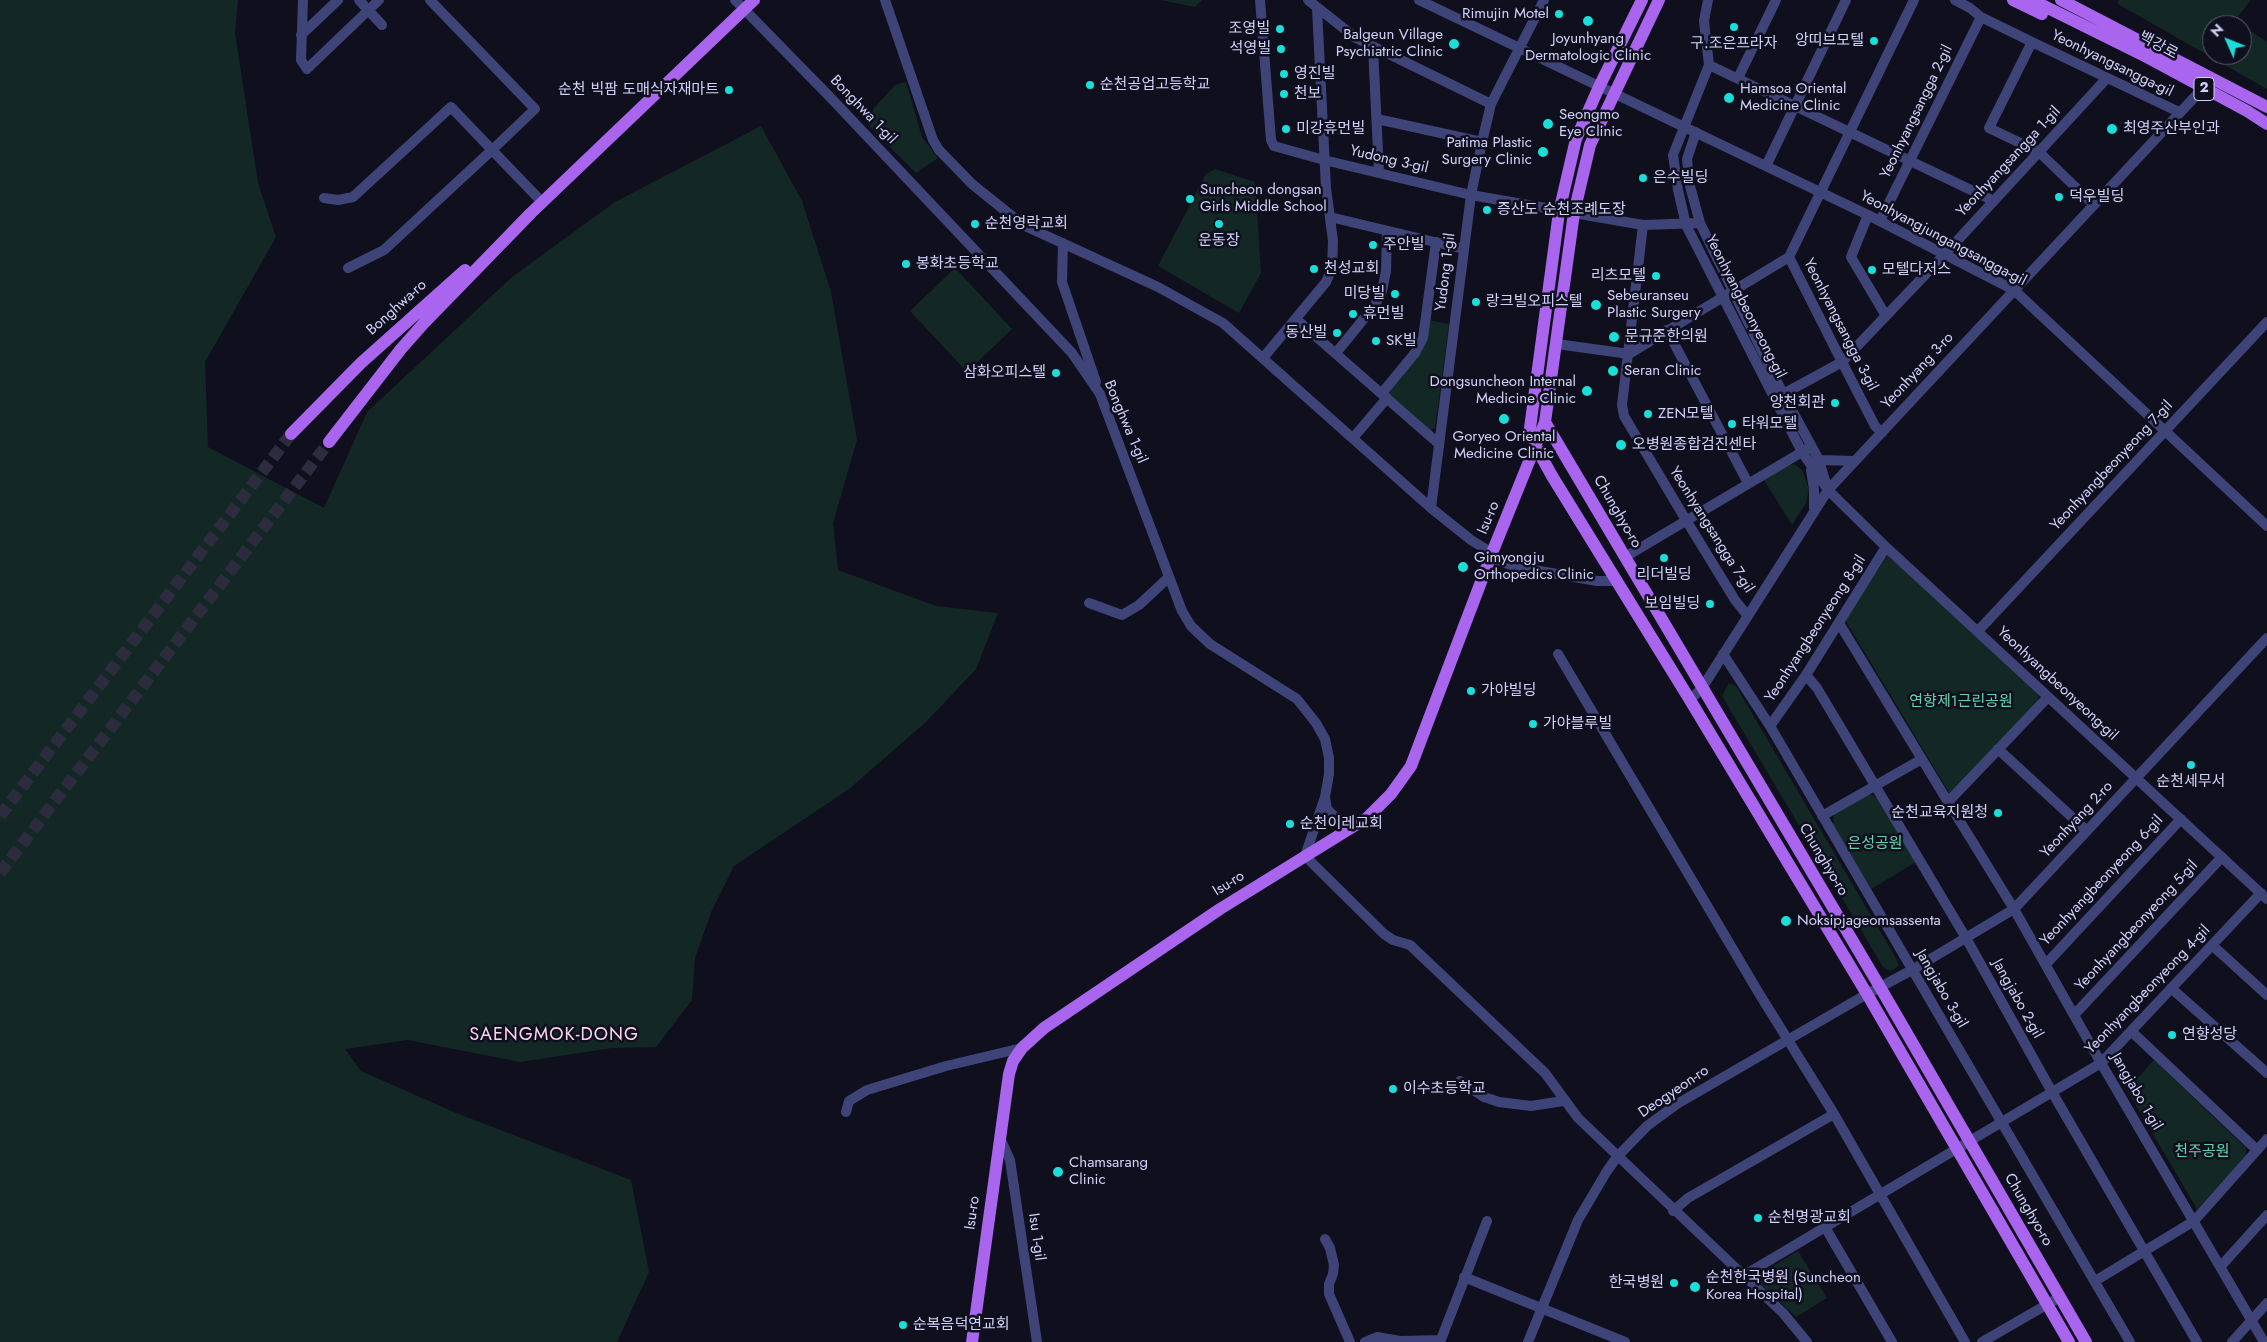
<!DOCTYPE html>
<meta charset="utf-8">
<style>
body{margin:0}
#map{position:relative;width:2267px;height:1342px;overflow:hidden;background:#100f1e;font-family:Jost,sans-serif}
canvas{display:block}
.north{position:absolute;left:2202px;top:15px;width:50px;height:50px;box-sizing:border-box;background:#100f1e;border:1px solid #5d5d76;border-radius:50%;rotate:314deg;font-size:14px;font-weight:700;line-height:20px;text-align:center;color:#d1d2fa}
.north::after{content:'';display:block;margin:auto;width:18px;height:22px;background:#1aded9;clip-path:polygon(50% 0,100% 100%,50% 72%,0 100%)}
</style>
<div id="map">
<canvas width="2267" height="1342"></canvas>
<div class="north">N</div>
</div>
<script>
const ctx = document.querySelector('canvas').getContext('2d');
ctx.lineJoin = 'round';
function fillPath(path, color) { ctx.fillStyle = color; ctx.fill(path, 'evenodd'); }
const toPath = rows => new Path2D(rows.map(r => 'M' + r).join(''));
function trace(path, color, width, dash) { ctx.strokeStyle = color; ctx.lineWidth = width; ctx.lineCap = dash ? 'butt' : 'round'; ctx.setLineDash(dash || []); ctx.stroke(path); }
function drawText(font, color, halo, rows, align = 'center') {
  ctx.font = font + ' Jost,"Noto Sans KR",sans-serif'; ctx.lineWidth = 5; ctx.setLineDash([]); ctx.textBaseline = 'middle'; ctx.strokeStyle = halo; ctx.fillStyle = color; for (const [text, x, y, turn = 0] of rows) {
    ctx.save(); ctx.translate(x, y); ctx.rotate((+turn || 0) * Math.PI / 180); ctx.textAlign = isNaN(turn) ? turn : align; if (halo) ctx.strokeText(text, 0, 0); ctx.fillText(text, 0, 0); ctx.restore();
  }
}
const green = toPath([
 [0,0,238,0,235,33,258,183,276,237,205,362,208,447,324,508,367,412,512,277,615,202,761,126,802,201,831,292,857,440,833,523,838,570,936,606,998,613,976,669,926,722,849,789,734,866,712,910,695,958,692,1000,656,1047,612,1048,520,1062,408,1040,345,1049,361,1071,456,1113,631,1180,649,1272,617,1342,0,1342],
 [1161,0,1202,0,1195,7],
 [2118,0,2251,0,2235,20,2267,42,2267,89,2118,4],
 [2212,25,2242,25,2242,55,2212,55],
 [906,82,922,137,938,158,916,173,870,127,870,117,874,108,895,85],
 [1215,169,1255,182,1261,273,1239,313,1158,266,1206,174],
 [955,268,1012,329,967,372,910,311],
 [1428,320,1449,324,1435,428,1429,432,1387,396,1418,351],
 [1794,464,1802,470,1809,489,1806,503,1792,525,1764,480,1786,466],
 [1888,555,2039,695,2037,704,1950,794,1845,620],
 [1729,683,1736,686,1897,960,1899,965,1894,969,1890,971,1883,967,1722,696],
 [1867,793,1878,798,1916,862,1871,889,1833,825,1834,812],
 [2154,1060,2246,1148,2246,1157,2197,1209,2127,1090],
 [1798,1251,1827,1298,1796,1317,1754,1278]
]);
const majorTunnel = toPath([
 [0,816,291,434],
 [0,873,329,442]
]);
const minor = toPath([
 [303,0,301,60,307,69,379,0],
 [359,0,382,25],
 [430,0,535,109,492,150,542,202],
 [735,0,829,96,1072,353,1100,394,1182,611,1191,626,1210,644,1297,699,1316,723,1325,739,1329,758,1329,774,1325,797,1305,856,1384,934,1393,940,1410,945,1545,1073,1578,1118,1783,1313,1807,1342],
 [885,0,933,140,939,150,972,184,1023,225,1158,287,1223,323,1431,508,1471,540,1492,553],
 [1260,0,1271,140,1274,146,1324,160,1471,195,1643,225],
 [1308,0,1356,38,1491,104],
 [1419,0,1868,215,2014,290,2267,526],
 [1708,0,1704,21,1709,65],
 [1955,0,1970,8,1981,17,2032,42,2179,112],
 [301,35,338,0],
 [2032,42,1989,128,2039,152,2093,204],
 [1373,47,1379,173],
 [1738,78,1776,0],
 [1377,119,1482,142],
 [1696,132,1687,159,1690,186,1700,223,1783,394,1819,460,1826,484],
 [1766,166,1846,0],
 [324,198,338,200,353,197,451,107,492,150,384,250,348,268],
 [1994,201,1709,65,1673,155,1678,190,1686,225,1802,452,1828,490,1886,547,2267,899],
 [1868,215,1851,257,1886,316],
 [1330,217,1464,249],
 [1880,221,1981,17],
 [1700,223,1643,225,1622,405,1624,416,1686,520,1735,600,1747,615],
 [1063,243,1062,282,1096,382],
 [1789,257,1842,362,1875,426,1882,433],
 [1296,319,1439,444],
 [1667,330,1748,483],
 [1557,344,1629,354,1789,257,1914,0],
 [1336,353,1375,305,1382,291,1386,271,1387,231],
 [1263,358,1326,282,1332,268,1333,241,1326,188,1317,8],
 [1382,393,1415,353,1423,338,1436,242],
 [1774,399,1842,362,1944,255,2107,78],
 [1353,438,1387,398],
 [1819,460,1855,461],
 [1811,470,1814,489,1814,509],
 [1431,508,1471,195,1482,142,1491,104,1544,0],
 [1625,557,1807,449],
 [1491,558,1517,567,1597,581,1618,581],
 [1089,603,1122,615,1139,605,1169,577],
 [1839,623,1948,802],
 [1978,631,2267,322],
 [1558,654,1760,995,1834,1114,1965,1342],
 [1723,654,1770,726,2130,1342],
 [1806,675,1817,688,1966,938,2052,1092,2197,1342],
 [2048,697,1948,802,2014,909,2101,1063,2264,1342],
 [1690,700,1702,688,1828,490,2203,88],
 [1770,726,1806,675,1886,547],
 [1998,749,2087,831],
 [1325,797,1327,809,1335,817,1346,822,1361,821],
 [1822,816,1922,759],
 [2212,945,2267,995],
 [2046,964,2181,819],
 [2171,988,2267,1073],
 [2074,1015,2222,857],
 [2131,1031,2257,1150],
 [1460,1081,1484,1097,1499,1102,1531,1106,1563,1101],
 [846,1112,849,1101,867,1090,946,1066,1022,1048],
 [1000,1138,1010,1160,1037,1342],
 [1673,1211,1688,1198,1834,1114],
 [1825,1227,1892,1342],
 [1325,1239,1330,1248,1334,1265,1333,1274,1329,1284,1329,1294,1350,1342],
 [2221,1266,2267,1215],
 [1743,1276,2101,1063,2261,893],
 [1464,1277,1625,1342],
 [2095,1281,2194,1221,2267,1139],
 [1365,1342,1377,1337,1400,1341,1441,1340],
 [1440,1342,1487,1221],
 [1528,1342,1578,1220,1607,1171,1617,1157,1647,1126,1677,1104,1867,994,1912,970,2014,909,2267,638],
 [1982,1342,2060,1297],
 [2232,1342,2267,1303]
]);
const major = toPath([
 [1642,0,1599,87,1576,139,1559,212,1530,428,1536,447,1552,476,1690,700,1867,994,2069,1342],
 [2013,0,2042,14],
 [2032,0,2141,54,2247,111,2267,124],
 [2061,0,2267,107],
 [1545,422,1880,987,2086,1342],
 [291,434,361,363,465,270],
 [329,442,401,349,424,323,531,213,754,0],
 [972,1342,1009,1074,1013,1061,1022,1048,1044,1028,1220,909,1367,818,1391,794,1411,766,1492,553,1545,422,1574,213,1590,145,1659,0]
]);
const markers = [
 [1559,14,5,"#1aded9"],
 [1588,21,6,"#1aded9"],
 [1734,27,5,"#1aded9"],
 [1280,29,5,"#1aded9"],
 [1874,41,5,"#1aded9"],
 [1454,44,6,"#1aded9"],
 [1281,49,5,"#1aded9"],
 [1284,74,5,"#1aded9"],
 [1090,85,5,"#1aded9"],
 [729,90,5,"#1aded9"],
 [1284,94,5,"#1aded9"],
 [1729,98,6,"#1aded9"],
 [1548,124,6,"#1aded9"],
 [1286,129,5,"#1aded9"],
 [2112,129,6,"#1aded9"],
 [1543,152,6,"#1aded9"],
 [1643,178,5,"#1aded9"],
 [2059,197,5,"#1aded9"],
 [1190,199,5,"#1aded9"],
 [1487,210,5,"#1aded9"],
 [975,224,5,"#1aded9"],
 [1219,224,5,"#1aded9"],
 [1373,245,5,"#1aded9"],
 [906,264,5,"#1aded9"],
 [1314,269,5,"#1aded9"],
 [1872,270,5,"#1aded9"],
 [1656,276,5,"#1aded9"],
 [1395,294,5,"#1aded9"],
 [1476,302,5,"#1aded9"],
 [1596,305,6,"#1aded9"],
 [1353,314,5,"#1aded9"],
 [1337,333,5,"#1aded9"],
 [1614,337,6,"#1aded9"],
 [1376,341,5,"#1aded9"],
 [1613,371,6,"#1aded9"],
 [1056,373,5,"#1aded9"],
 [1587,391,6,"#1aded9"],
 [1835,403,5,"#1aded9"],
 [1648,414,5,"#1aded9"],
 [1504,419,6,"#1aded9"],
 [1732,424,5,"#1aded9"],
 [1621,445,6,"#1aded9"],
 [1664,558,5,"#1aded9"],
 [1463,567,6,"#1aded9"],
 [1710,604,5,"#1aded9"],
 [1471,691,5,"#1aded9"],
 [1533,724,5,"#1aded9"],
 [2191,765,5,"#1aded9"],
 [1998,813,5,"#1aded9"],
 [1290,824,5,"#1aded9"],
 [1786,921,6,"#1aded9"],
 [2172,1035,5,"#1aded9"],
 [1393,1089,5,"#1aded9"],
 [1058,1172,6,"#1aded9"],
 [1758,1218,5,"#1aded9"],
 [1674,1283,5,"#1aded9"],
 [1695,1287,6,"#1aded9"],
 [903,1325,5,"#1aded9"]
];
const shields = [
 [2204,89,20]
];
const shieldNames = [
 ["2",2204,89]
];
const poiNames = [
 ["Rimujin Motel",1549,14,"right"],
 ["조영빌",1270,29,"right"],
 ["Balgeun Village",1443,35,"right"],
 ["Psychiatric Clinic",1443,52,"right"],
 ["Joyunhyang",1588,39,"center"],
 ["Dermatologic Clinic",1588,56,"center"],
 ["앙띠브모텔",1864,41,"right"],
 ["구.조은프라자",1734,44,"center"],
 ["석영빌",1271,49,"right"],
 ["영진빌",1294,74],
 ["순천공업고등학교",1100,85],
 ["Hamsoa Oriental",1740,89],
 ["Medicine Clinic",1740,106],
 ["순천 빅팜 도매식자재마트",719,90,"right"],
 ["천보",1294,94],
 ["Seongmo",1559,115],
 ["Eye Clinic",1559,132],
 ["미강휴먼빌",1296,129],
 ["최영주산부인과",2123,129],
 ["Patima Plastic",1532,143,"right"],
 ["Surgery Clinic",1532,160,"right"],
 ["은수빌딩",1653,178],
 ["Suncheon dongsan",1200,190],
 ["Girls Middle School",1200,207],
 ["덕우빌딩",2069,197],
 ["증산도 순천조례도장",1497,210],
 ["순천영락교회",985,224],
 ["운동장",1219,241,"center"],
 ["주안빌",1383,245],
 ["봉화초등학교",916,264],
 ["천성교회",1324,269],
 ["모텔다저스",1882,270],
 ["리츠모텔",1646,276,"right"],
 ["미당빌",1385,294,"right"],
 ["Sebeuranseu",1607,296],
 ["Plastic Surgery",1607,313],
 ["랑크빌오피스텔",1486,302],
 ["휴먼빌",1363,314],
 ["동산빌",1327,333,"right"],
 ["문규준한의원",1625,337],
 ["SK빌",1386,341],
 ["Seran Clinic",1624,371],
 ["삼화오피스텔",1046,373,"right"],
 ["Dongsuncheon Internal",1576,382,"right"],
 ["Medicine Clinic",1576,399,"right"],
 ["양천회관",1825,403,"right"],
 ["ZEN모텔",1658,414],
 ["타워모텔",1742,424],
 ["Goryeo Oriental",1504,437,"center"],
 ["Medicine Clinic",1504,454,"center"],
 ["오병원종합검진센타",1632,445],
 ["Gimyongju",1474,558],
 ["Orthopedics Clinic",1474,575],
 ["리더빌딩",1664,575,"center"],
 ["보임빌딩",1700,604,"right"],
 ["가야빌딩",1481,691],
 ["가야블루빌",1543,724],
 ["순천세무서",2191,782,"center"],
 ["순천교육지원청",1988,813,"right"],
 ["순천이레교회",1300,824],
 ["Noksipjageomsassenta",1797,921],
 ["연향성당",2182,1035],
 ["이수초등학교",1403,1089],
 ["Chamsarang",1069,1163],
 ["Clinic",1069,1180],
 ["순천명광교회",1768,1218],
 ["순천한국병원 (Suncheon",1706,1278],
 ["Korea Hospital)",1706,1295],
 ["한국병원",1664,1283,"right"],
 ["순복음덕연교회",913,1325]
];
const streetNames = [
 ["백강로",2158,46,28],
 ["Yeonhyangsangga-gil",2112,64,26],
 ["Bonghwa 1-gil",863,110,46],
 ["Yeonhyangsangga 2-gil",1917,112,-64],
 ["Yudong 3-gil",1389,160,13],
 ["Yeonhyangsangga 1-gil",2009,162,-47],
 ["Yeonhyangjungangsangga-gil",1943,239,28],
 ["Yudong 1-gil",1446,272,-83],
 ["Yeonhyangbeonyeong-gil",1745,307,63],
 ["Bonghwa-ro",397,308,-42],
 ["Yeonhyangsangga 3-gil",1840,325,63],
 ["Yeonhyang 3-ro",1918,371,-47],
 ["Bonghwa 1-gil",1125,422,67],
 ["Yeonhyangbeonyeong 7-gil",2112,466,-47],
 ["Chunghyo-ro",1617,512,60],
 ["Isu-ro",1489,518,-67],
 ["Yeonhyangsangga 7-gil",1711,530,58],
 ["Yeonhyangbeonyeong 8-gil",1816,629,-57],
 ["Yeonhyangbeonyeong-gil",2057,684,43],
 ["Yeonhyang 2-ro",2077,820,-47],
 ["Chunghyo-ro",1823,860,59],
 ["Yeonhyangbeonyeong 6-gil",2102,881,-47],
 ["Isu-ro",1229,884,-32],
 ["Yeonhyangbeonyeong 5-gil",2137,926,-47],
 ["Jangjabo 3-gil",1941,989,60],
 ["Yeonhyangbeonyeong 4-gil",2148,990,-46],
 ["Jangjabo 2-gil",2017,999,61],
 ["Deogyeon-ro",1674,1092,-34],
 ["Jangjabo 1-gil",2136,1092,60],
 ["Chunghyo-ro",2028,1210,60],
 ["Isu-ro",973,1213,-82],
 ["Isu 1-gil",1036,1237,82]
];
const parkNames = [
 ["연향제1근린공원",1961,702],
 ["은성공원",1875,844],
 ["천주공원",2202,1152]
];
const quarterNames = [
 ["SAENGMOK-DONG",554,1036]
];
fillPath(green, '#132824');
trace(majorTunnel, '#2d2c3f', 12, [12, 6]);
trace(minor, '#3f4478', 10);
trace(major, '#a965ed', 12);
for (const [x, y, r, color] of markers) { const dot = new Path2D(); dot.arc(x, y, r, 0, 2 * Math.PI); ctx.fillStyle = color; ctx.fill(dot); trace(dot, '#100f1e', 2); }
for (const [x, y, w] of shields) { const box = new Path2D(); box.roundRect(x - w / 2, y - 11.5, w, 23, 4); ctx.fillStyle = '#100f1e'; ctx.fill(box); trace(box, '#d1d2fa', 1); }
drawText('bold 14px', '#d1d2fa', null, shieldNames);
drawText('15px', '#d1d2fa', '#100f1e', poiNames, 'left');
drawText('15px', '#d1d2fa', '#100f1e', streetNames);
drawText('15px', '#66d1a9', '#100f1e', parkNames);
ctx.letterSpacing = '1px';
drawText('18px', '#fad3f1', '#100f1e', quarterNames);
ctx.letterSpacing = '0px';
</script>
